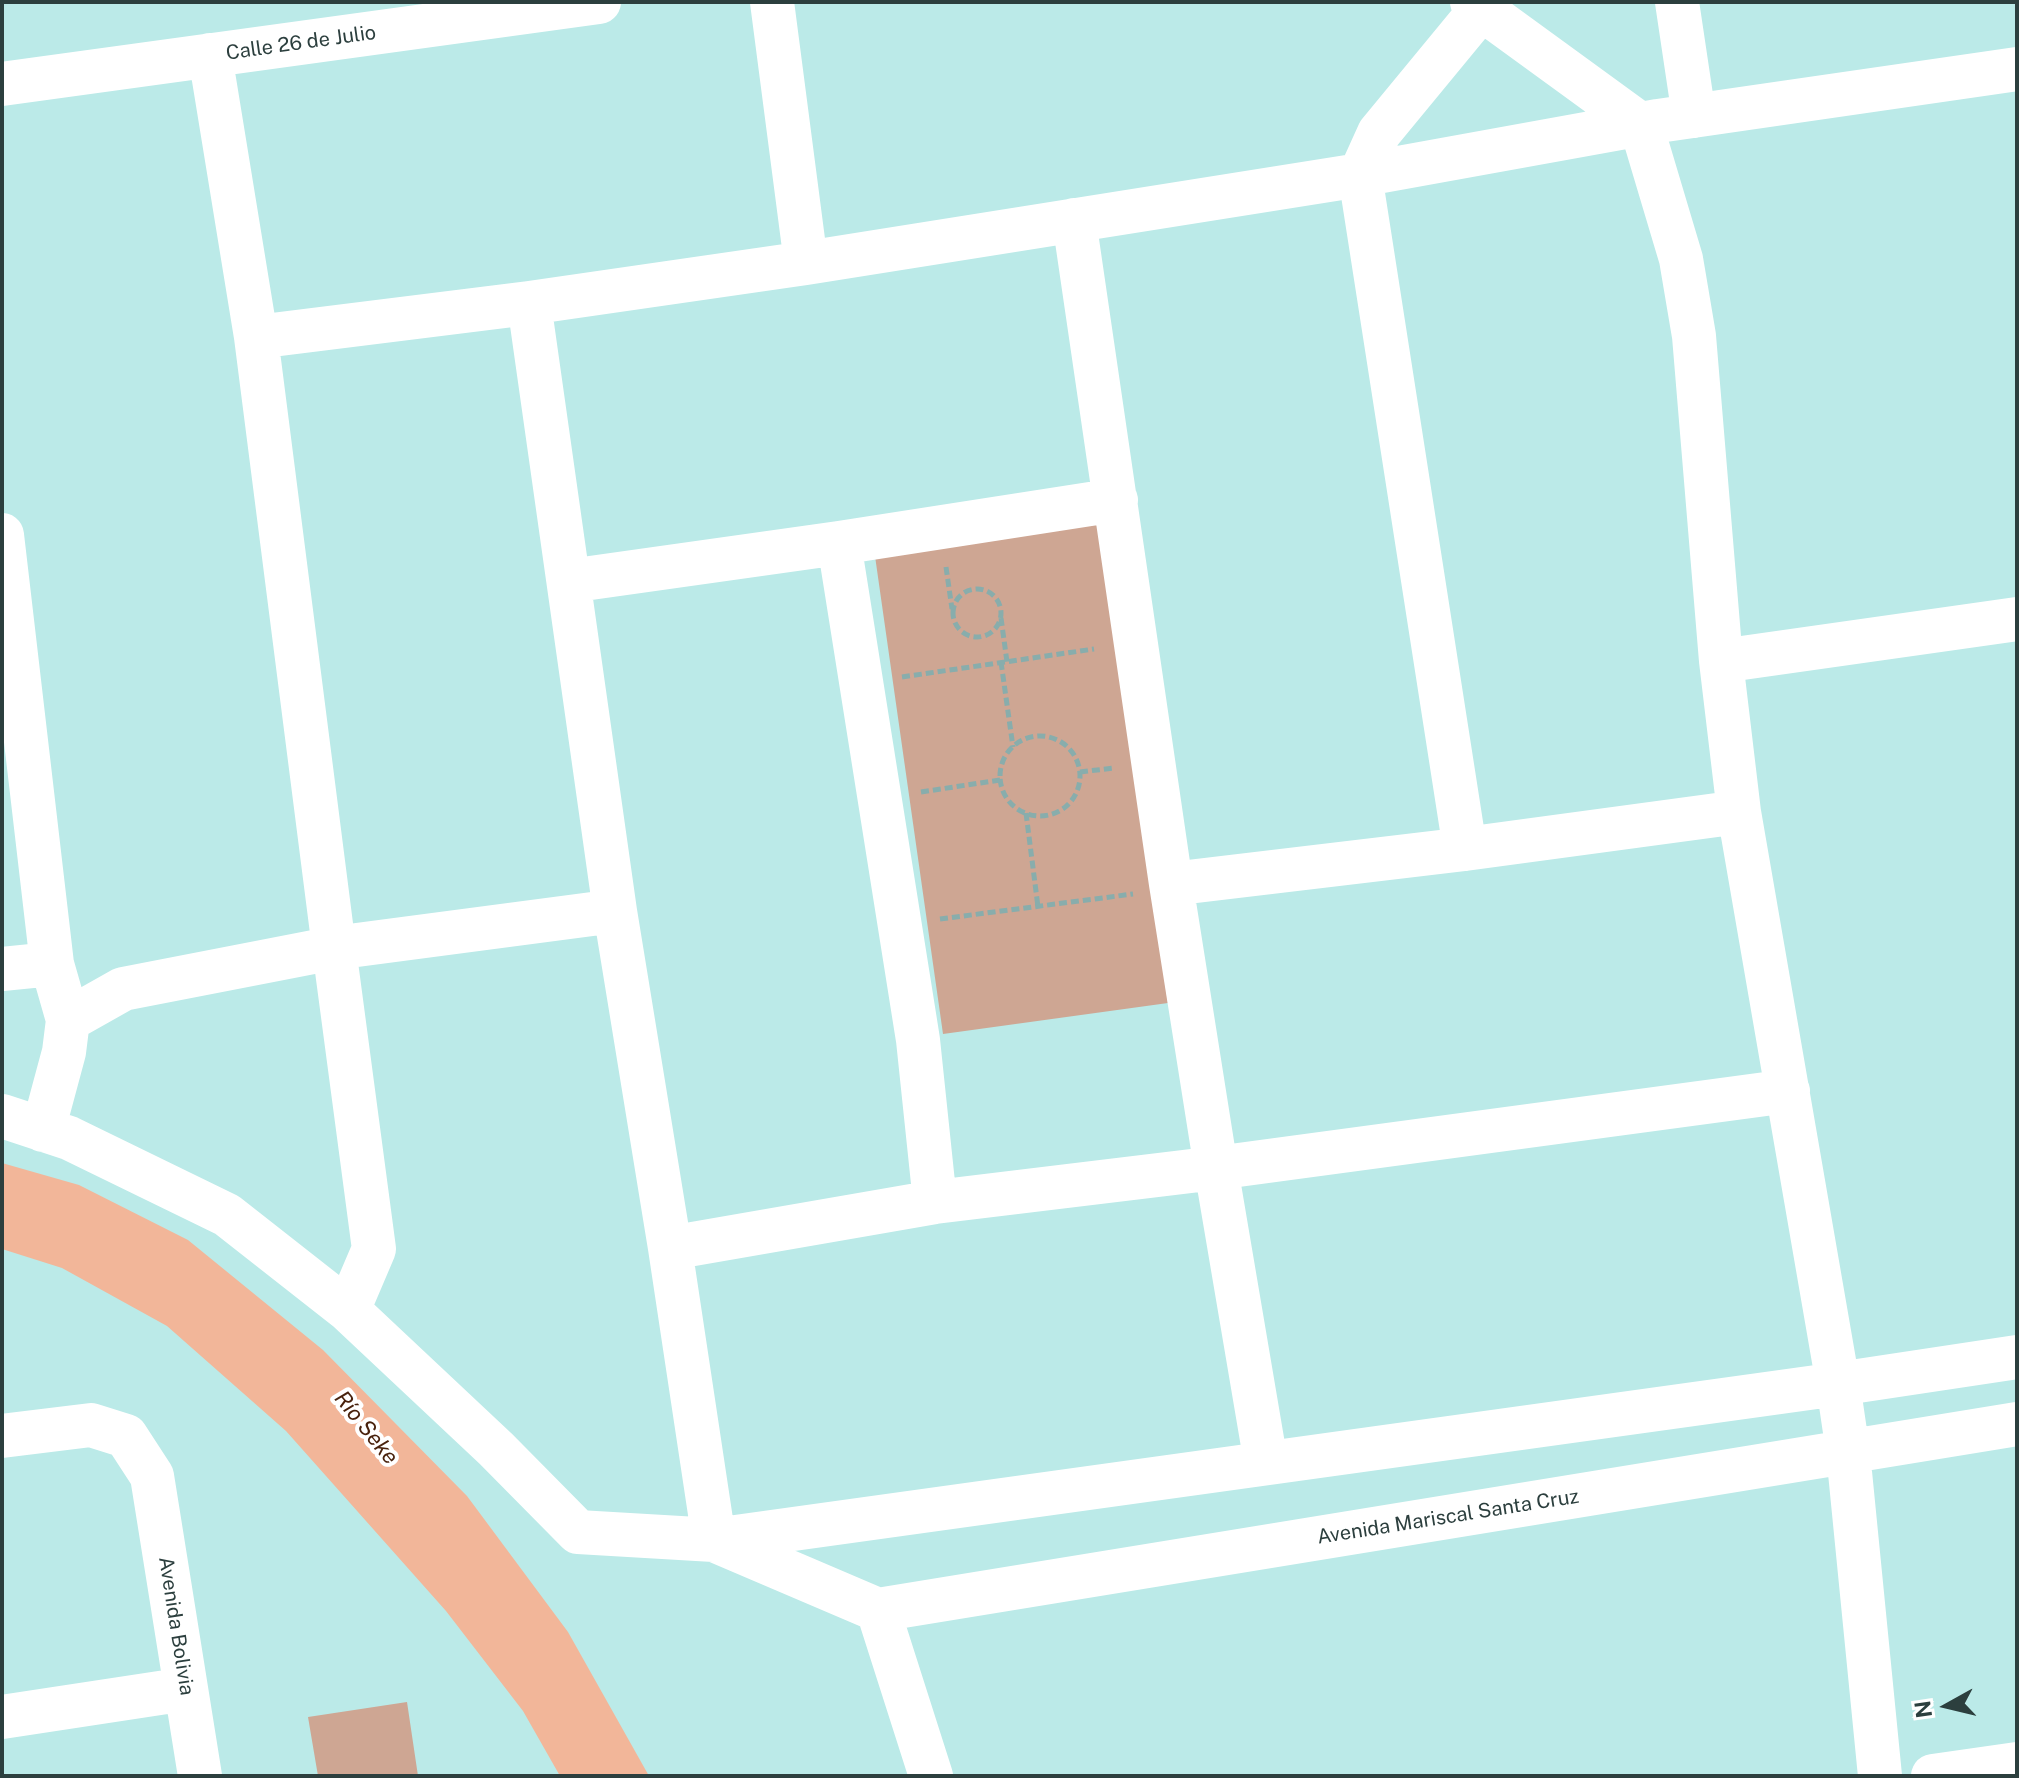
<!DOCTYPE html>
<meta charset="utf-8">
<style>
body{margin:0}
#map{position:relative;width:2019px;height:1778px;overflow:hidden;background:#bbeae8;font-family:"Public Sans",sans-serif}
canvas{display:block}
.frame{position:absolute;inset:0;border:4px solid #2c3f3e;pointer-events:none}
.north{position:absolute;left:1907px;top:1666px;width:80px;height:80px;-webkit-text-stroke:6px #fff;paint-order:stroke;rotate:262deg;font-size:22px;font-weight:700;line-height:32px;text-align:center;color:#2c3f3e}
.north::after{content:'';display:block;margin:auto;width:28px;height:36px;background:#2c3f3e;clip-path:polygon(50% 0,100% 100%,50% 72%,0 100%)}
</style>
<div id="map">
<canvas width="2019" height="1778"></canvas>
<div class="frame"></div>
<div class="north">N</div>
</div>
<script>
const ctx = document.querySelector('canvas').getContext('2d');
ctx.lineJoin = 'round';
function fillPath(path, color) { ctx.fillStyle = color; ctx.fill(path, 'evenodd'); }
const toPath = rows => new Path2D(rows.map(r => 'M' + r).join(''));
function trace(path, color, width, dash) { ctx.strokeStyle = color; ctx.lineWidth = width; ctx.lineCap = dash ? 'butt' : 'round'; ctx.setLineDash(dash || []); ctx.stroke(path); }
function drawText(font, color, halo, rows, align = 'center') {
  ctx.font = font + ' "Public Sans",sans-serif'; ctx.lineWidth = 8; ctx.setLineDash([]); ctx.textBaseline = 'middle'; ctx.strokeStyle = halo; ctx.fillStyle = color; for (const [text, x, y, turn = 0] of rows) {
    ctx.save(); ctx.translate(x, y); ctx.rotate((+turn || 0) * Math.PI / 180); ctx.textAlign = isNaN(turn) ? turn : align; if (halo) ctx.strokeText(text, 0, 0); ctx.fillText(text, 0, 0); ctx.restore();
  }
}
const green = toPath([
 [1099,524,1168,1003,943,1034,875,556],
 [407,1702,418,1776,318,1776,308,1717]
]);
const water = toPath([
 [2,1163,79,1185,188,1240,323,1350,467,1496,568,1632,649,1776,560,1776,523,1711,446,1611,286,1431,167,1326,62,1268,2,1249]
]);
const path = toPath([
 [946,567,952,609],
 '953 613a24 24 0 1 1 48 0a24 24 0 1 1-48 0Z',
 [1001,618,1007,662],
 [1001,662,1013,747],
 [902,677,1094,649],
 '1000 776a40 40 0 1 1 80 0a40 40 0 1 1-80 0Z',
 [1080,772,1114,768],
 [921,792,1000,780],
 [1026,813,1038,907],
 [940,919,1133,894]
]);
const minor = toPath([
 [772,2,806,263],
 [1472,2,1641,125,1681,259,1694,336,1721,661,1739,812,1838,1384,1848,1452,1880,1776],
 [1677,2,1694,116],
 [210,55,256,337,334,948,374,1249,348,1310],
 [2,84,599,2],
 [1074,220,1171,884,1216,1168,1266,1463],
 [529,303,615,911,670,1248,714,1540,1838,1384,2017,1357],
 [256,337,529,303,806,263,1360,175,1658,121,2017,69],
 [2,535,52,964,68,1020,64,1052,43,1130],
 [839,543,918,1040,935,1202],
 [569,581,839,543,1116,500],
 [1721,661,2017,619],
 [1465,849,1360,175,1379,133,1482,8],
 [1171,884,1465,849,1739,812],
 [2,969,52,964],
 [68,1020,123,989,334,948,615,911],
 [2,1116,69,1138,227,1215,348,1310,496,1449,578,1532,714,1540,878,1610,931,1776],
 [670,1248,935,1202,1216,1168,1788,1091],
 [2,1436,91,1425,126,1436,152,1476,200,1776],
 [878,1610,2017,1424],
 [2,1717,186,1689],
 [1933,1776,2017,1764]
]);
const streetNames = [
 ["Calle 26 de Julio",301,43,-8],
 ["Avenida Mariscal Santa Cruz",1448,1517,-9],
 ["Avenida Bolivia",176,1626,81]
];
const waterNames = [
 ["Río Seke",366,1428,51]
];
fillPath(green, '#cea693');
fillPath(water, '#f2b699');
trace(path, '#88adac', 5, [8, 4]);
trace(minor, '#fff', 44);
drawText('20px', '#2c3f3e', '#fff', streetNames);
drawText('italic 22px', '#49220d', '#fff', waterNames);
</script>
